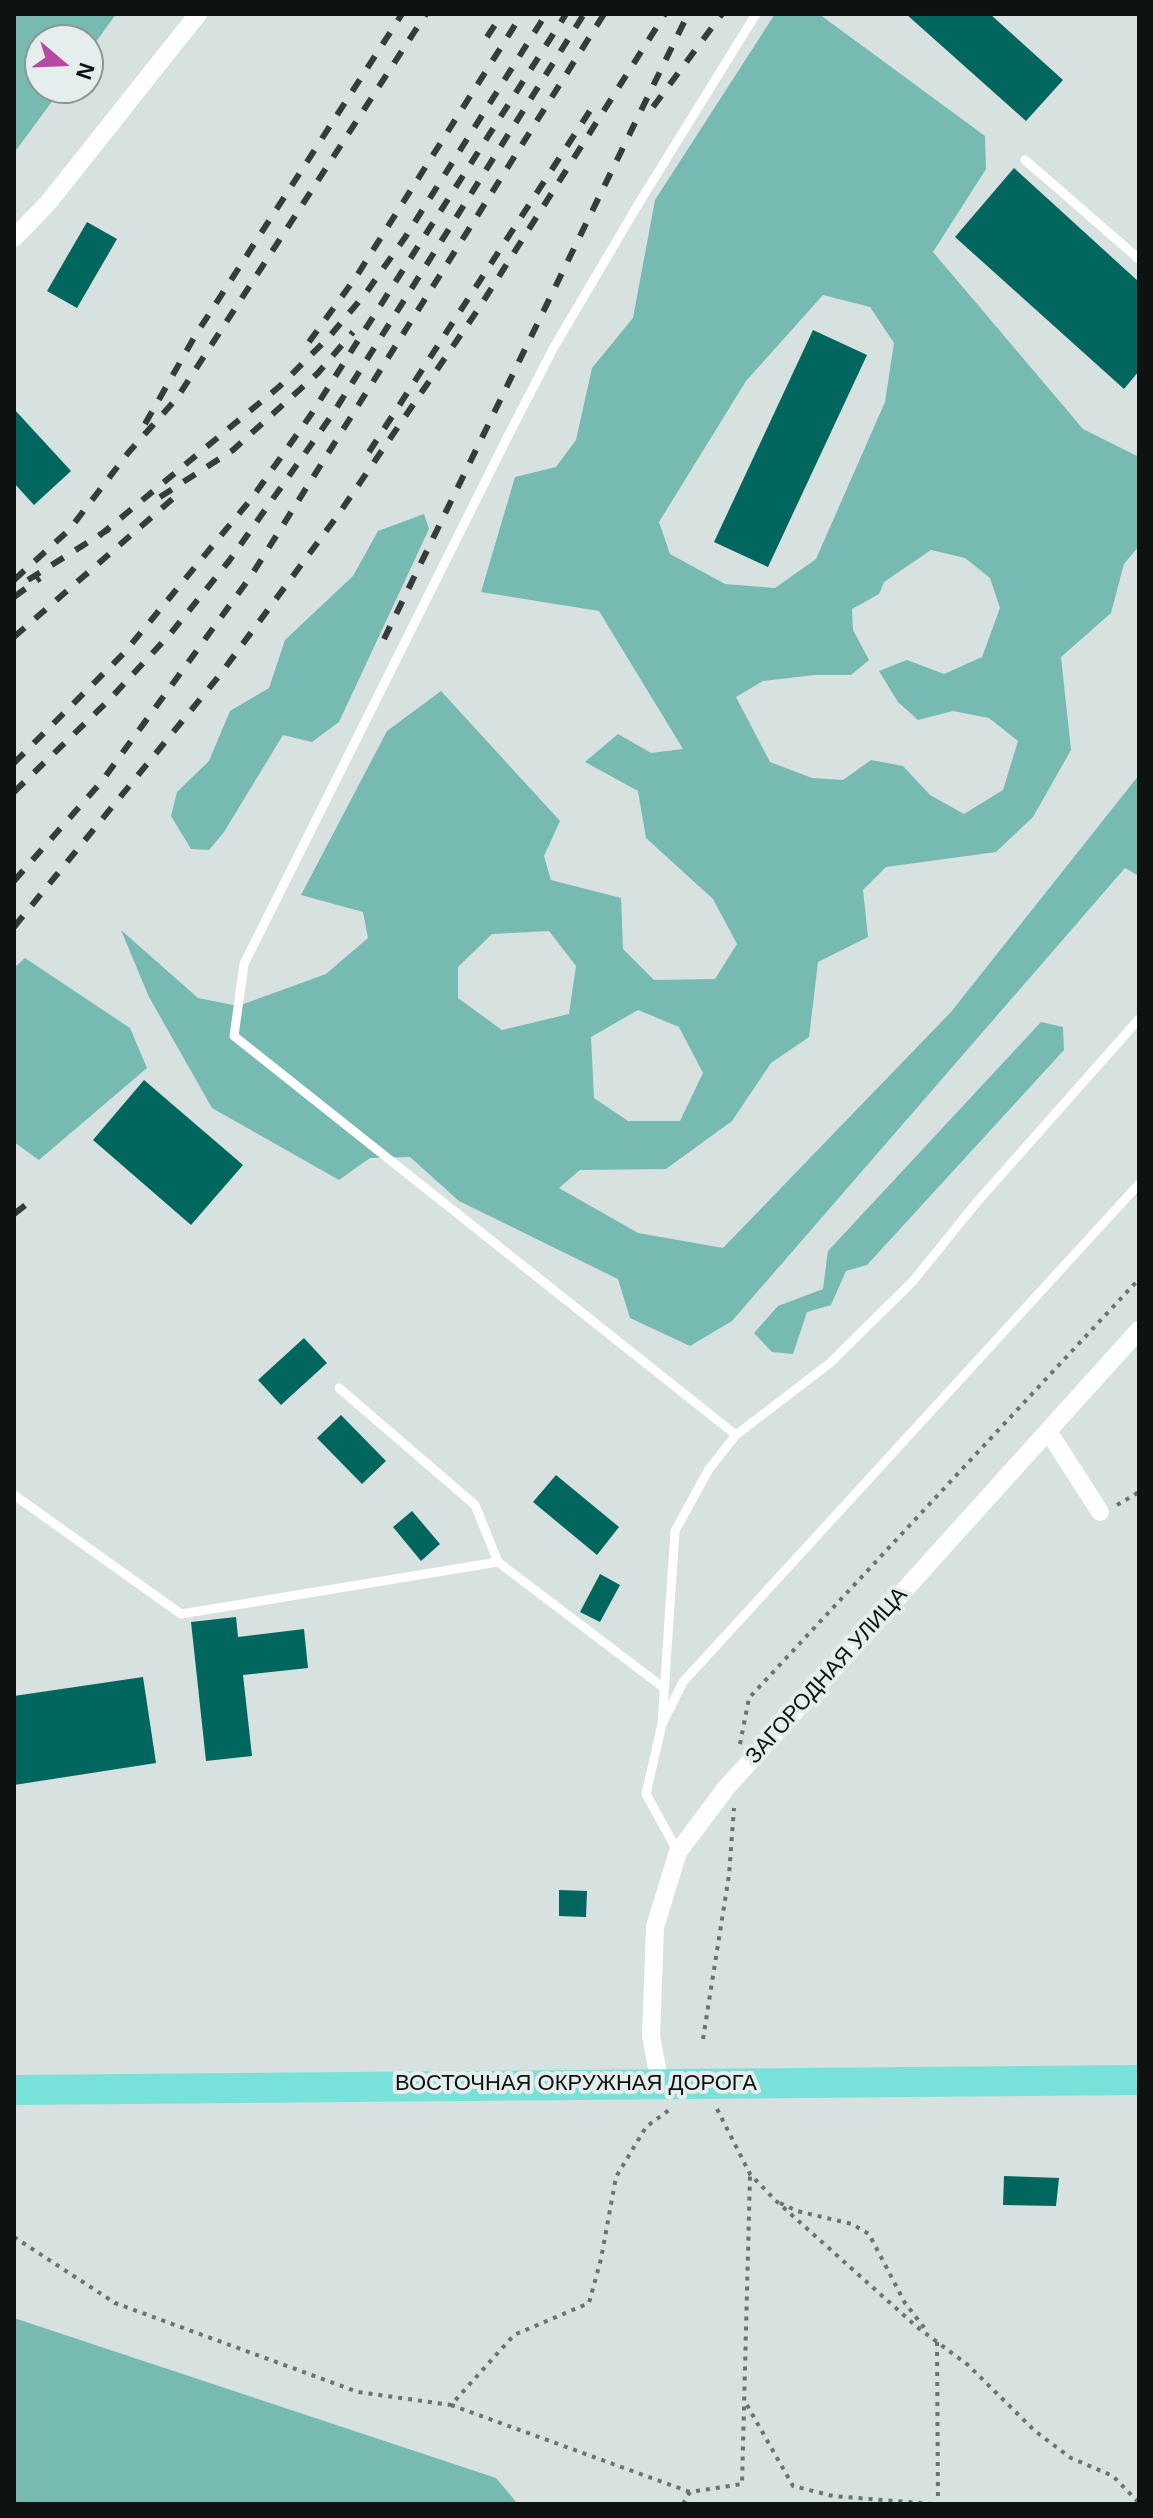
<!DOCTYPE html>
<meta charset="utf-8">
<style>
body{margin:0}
#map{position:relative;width:1153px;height:2518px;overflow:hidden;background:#d7e1df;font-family:Helvetica,sans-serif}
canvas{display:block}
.frame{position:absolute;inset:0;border:16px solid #0e1211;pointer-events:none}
.north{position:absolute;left:24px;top:24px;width:80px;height:80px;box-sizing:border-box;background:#e4eeec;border:2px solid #8e9694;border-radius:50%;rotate:109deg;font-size:22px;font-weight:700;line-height:32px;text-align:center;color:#0e1211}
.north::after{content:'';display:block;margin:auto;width:28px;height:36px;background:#b948a4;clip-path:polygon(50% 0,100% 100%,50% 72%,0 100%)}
</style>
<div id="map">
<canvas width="1153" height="2518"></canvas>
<div class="frame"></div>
<div class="north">N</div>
</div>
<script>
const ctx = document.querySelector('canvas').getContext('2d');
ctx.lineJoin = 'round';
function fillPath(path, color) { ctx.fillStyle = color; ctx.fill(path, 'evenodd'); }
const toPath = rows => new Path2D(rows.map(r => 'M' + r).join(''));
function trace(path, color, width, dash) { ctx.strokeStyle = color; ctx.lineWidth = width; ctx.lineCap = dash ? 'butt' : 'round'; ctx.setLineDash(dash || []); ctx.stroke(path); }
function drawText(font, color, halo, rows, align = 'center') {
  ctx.font = font + ' Helvetica,sans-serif'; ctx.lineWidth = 8; ctx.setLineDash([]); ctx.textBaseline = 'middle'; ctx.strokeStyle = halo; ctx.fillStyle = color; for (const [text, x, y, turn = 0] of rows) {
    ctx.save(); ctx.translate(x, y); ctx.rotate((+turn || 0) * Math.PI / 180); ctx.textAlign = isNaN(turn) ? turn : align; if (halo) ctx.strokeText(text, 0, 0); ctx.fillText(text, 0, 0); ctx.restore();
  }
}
const green = toPath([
 [14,14,116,14,88,53,88,40,40,40,40,88,62,88,14,153],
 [775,14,819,14,985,136,986,169,933,252,1083,429,1139,457,1139,546,1124,564,1111,613,1061,657,1071,750,1033,817,996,852,886,867,863,890,868,937,818,962,809,1037,771,1063,732,1121,666,1169,580,1170,559,1188,638,1233,723,1248,951,1012,1139,775,1139,876,1125,868,732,1321,690,1346,630,1318,618,1279,459,1201,410,1157,370,1158,339,1180,212,1108,149,997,121,930,198,998,238,1006,326,974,368,938,363,912,301,895,387,731,441,691,560,821,544,856,551,880,621,898,623,949,654,980,715,979,737,944,713,899,646,838,638,791,585,762,618,734,651,753,683,749,599,611,481,592,515,477,556,467,576,440,592,368,633,318,655,200],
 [823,295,870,307,894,343,885,402,816,559,775,588,725,584,670,554,659,522,746,381],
 [931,550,965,558,990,578,1000,608,982,657,944,674,907,660,879,671,898,702,918,720,953,711,989,718,1018,741,1003,790,964,814,930,795,903,766,871,760,843,780,812,778,770,762,736,697,763,681,815,675,851,675,869,660,853,630,852,609,879,594,884,582],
 [549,931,576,966,569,1014,502,1030,458,998,458,967,492,934],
 [638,1010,679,1027,703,1073,680,1121,628,1121,594,1098,591,1037],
 [424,514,429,529,339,722,312,742,283,735,224,832,209,850,191,849,171,816,177,792,209,761,230,711,269,688,285,640,353,576,378,531],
 [25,958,130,1028,147,1068,39,1160,14,1142,14,968],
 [1041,1022,1063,1027,1064,1050,867,1265,846,1271,831,1305,807,1312,793,1354,772,1352,754,1333,778,1306,823,1289,828,1251],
 [14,2318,496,2478,518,2504,14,2504]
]);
const building = toPath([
 [906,14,990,14,1063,80,1026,121],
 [1014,168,1139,282,1139,371,1124,389,955,237],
 [87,222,117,239,77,308,47,291],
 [813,330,867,355,768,567,714,542],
 [14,409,71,471,34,505,14,483],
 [144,1080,243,1165,191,1225,93,1140],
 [304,1338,327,1363,281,1405,258,1380],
 [341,1415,386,1461,362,1484,317,1438],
 [556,1475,619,1527,597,1555,533,1502],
 [412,1511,440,1544,421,1561,393,1527],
 [600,1574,620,1585,600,1622,580,1612],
 [236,1617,238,1637,304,1629,308,1668,243,1675,252,1756,206,1761,191,1622],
 [143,1677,156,1763,14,1785,14,1696],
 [559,1890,587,1891,586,1917,559,1916],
 [1004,2176,1059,2178,1056,2206,1003,2205]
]);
const path = toPath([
 [1117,1505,1139,1492],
 [740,1744,749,1698,1139,1279],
 [703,2039,729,1875,734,1808],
 [717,2109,750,2174,775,2200,917,2327,968,2365,1035,2431,1071,2458,1113,2476,1139,2503],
 [780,2203,797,2211,852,2224,869,2234,905,2303,926,2330],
 [14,2237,115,2303,358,2392,451,2405,514,2335,589,2303,601,2259,616,2177,646,2127,669,2110],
 [937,2342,938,2504],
 [451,2405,690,2492],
 [747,2405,793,2486,833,2496,932,2504],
 [683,2504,690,2492,742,2484,750,2176]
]);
const service = toPath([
 [1025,160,1139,259],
 [339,1388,475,1505,498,1562],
 [736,1435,234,1036,244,964,508,436,554,347,639,203,756,14],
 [14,1495,181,1614,498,1562,664,1688],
 [662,1724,675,1531,709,1469,736,1435,830,1363,913,1281,977,1202,1139,1019],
 [678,1852,646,1794,662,1724,683,1682,1139,1184]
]);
const minor = toPath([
 [14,238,48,203,198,14],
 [1048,1431,1100,1512],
 [660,2084,651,2036,655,1927,678,1852,726,1788,1139,1330]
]);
const primary = toPath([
 [14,2090,1139,2080]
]);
const rail = toPath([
 [487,37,502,14],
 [653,107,722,14],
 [309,342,356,277,522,14],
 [145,424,195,336,402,14],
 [369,452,595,103],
 [160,497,233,450,318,373,353,332],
 [99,536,280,386,329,337,366,293,406,236,546,14],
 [14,580,69,530,128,453,177,398,426,14],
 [28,580,109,529],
 [14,597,40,578],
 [14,637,177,495],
 [384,639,688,14],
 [14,763,124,653,252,498,310,416,566,14],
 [14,792,110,699,171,633,229,561,332,415,584,14],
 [14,881,102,781,251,576,604,14],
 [14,927,219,676,338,515,479,308,665,14],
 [14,1214,27,1204]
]);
const streetNames = [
 ["ЗАГОРОДНАЯ УЛИЦА",827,1676,-48],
 ["ВОСТОЧНАЯ ОКРУЖНАЯ ДОРОГА",576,2084]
];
fillPath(green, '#76bab2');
fillPath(building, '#00665e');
trace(path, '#6b7270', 4, [4, 6]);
trace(service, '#fff', 9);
trace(minor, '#fff', 18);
trace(primary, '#78e1d9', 30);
trace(rail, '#363c3a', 6, [14, 14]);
drawText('22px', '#0e1211', '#e4eeec', streetNames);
</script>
